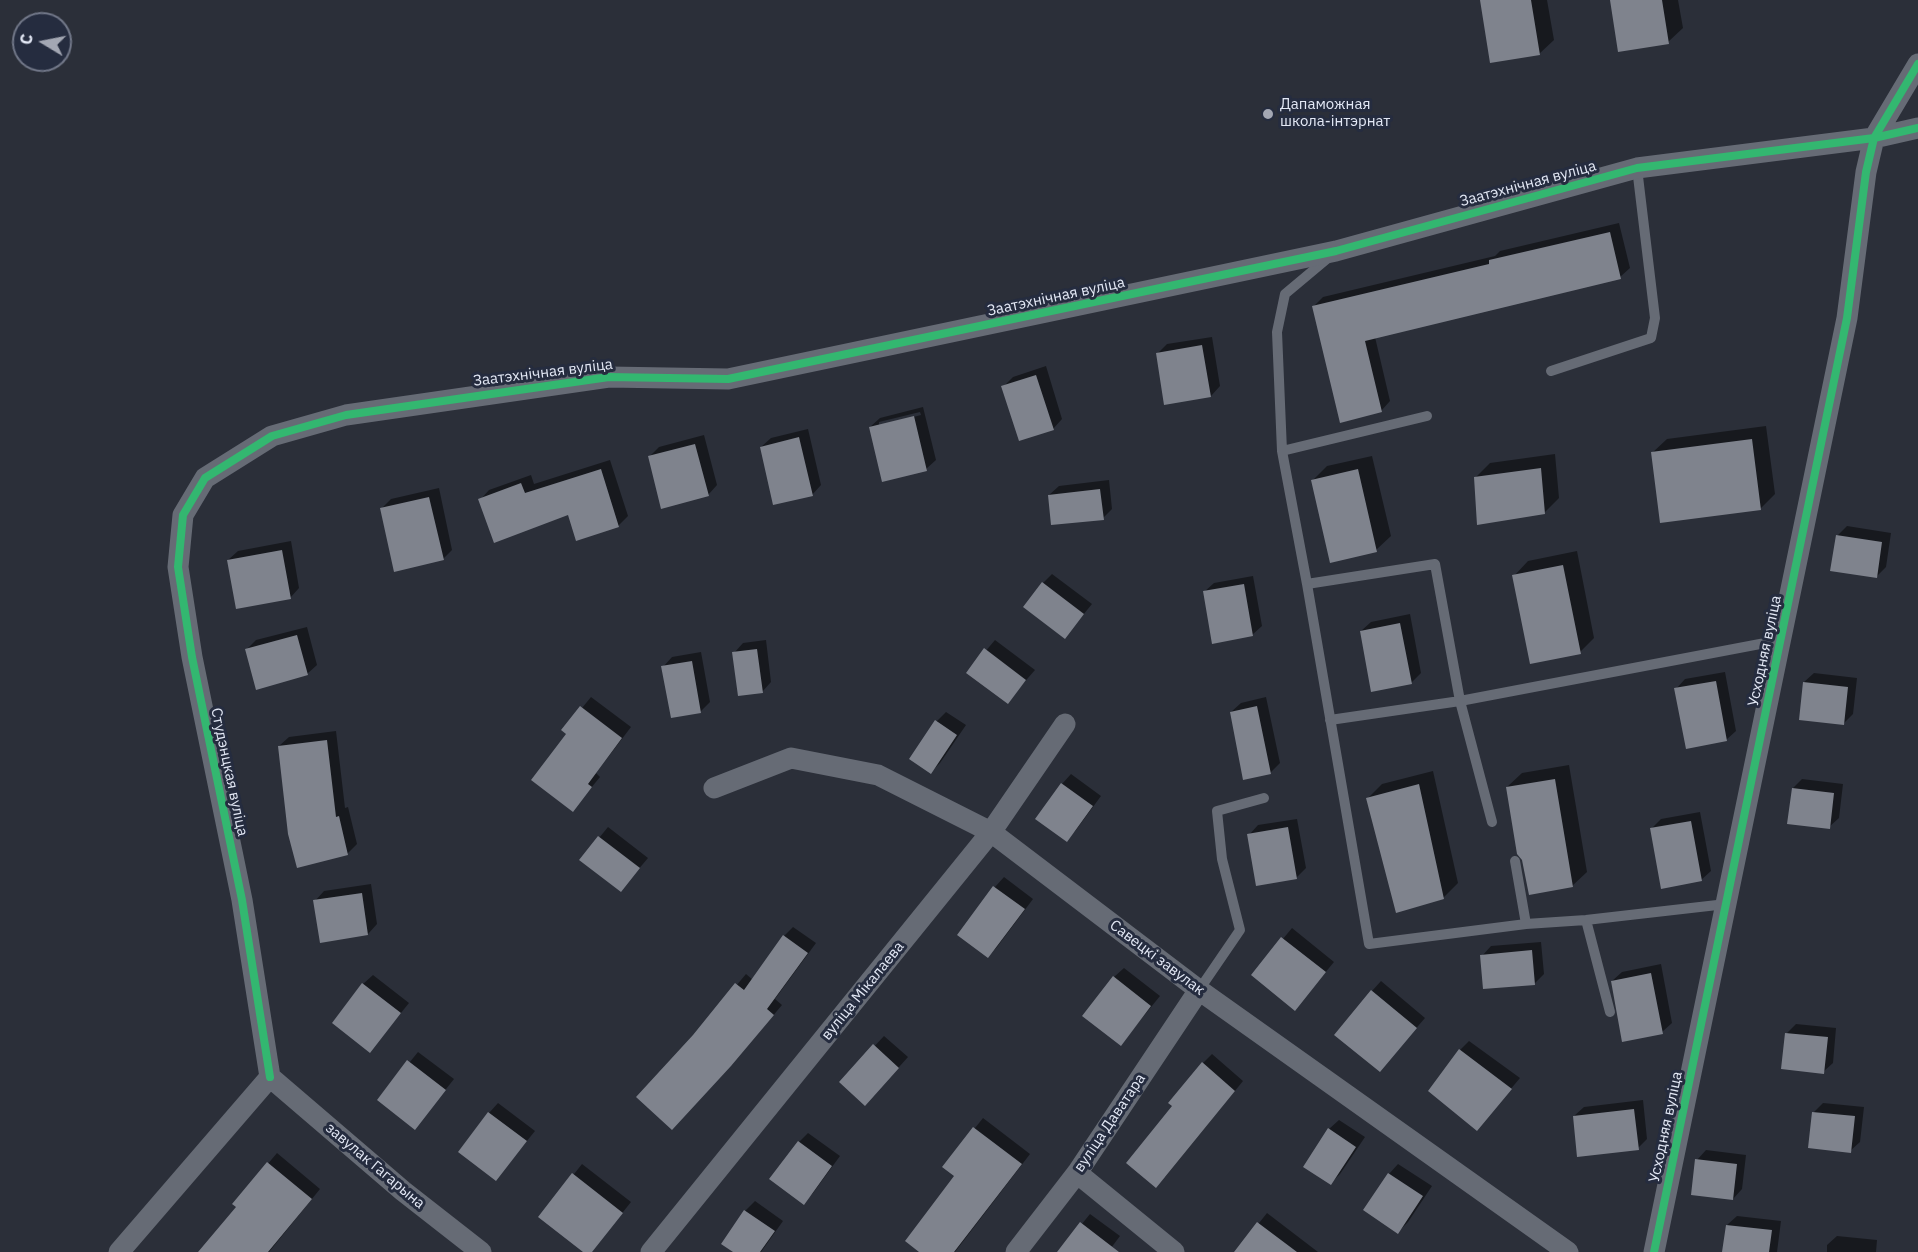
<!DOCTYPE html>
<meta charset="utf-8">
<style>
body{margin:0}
#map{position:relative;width:1918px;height:1252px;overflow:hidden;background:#2b2f39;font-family:"IBM Plex Sans",sans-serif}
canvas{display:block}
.north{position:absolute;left:12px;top:12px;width:60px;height:60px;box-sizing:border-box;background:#252c3f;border:2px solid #717788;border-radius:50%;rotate:280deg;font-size:16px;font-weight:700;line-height:24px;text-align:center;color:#e3e8f5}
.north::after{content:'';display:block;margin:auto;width:21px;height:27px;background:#a3a7b3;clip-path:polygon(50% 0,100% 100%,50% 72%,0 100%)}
</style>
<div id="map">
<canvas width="1918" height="1252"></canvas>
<div class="north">С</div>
</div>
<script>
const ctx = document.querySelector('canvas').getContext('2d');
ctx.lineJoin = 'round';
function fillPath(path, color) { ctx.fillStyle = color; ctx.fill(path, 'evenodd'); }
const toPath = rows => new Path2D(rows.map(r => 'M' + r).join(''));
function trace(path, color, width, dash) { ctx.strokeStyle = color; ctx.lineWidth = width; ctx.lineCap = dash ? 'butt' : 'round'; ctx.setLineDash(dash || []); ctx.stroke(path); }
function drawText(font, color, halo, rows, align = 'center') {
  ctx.font = font + ' "IBM Plex Sans",sans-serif'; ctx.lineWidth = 6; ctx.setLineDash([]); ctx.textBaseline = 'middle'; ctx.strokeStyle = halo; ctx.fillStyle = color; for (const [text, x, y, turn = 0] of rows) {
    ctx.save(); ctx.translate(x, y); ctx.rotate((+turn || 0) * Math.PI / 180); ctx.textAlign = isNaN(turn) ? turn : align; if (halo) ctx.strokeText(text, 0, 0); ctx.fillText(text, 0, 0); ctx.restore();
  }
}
const shadow = toPath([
 [1482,0,1547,0,1554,40,1539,54],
 [1612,0,1678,0,1683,28,1668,42],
 [1619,223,1630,268,1620,277,1375,337,1390,401,1381,411,1313,307,1323,297,1495,256,1500,251],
 [1212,337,1220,386,1211,396,1157,354,1167,344],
 [1046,366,1062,419,1053,429,1003,387,1013,377],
 [923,407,936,460,926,469,870,427,880,418],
 [920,412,921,415,879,426,879,422],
 [1766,426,1775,494,1761,508,1652,453,1667,439],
 [808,429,821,485,812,495,761,447,771,438],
 [704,435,717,485,708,495,649,457,659,447],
 [1555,454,1559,498,1544,513,1475,478,1490,463],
 [1372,456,1391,536,1376,550,1313,480,1327,466],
 [610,460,628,516,618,526,568,513,480,500,489,490,531,475,534,484],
 [1109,480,1112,509,1103,518,1049,495,1059,486],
 [439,488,452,550,443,559,382,508,391,499],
 [1847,526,1891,533,1886,567,1877,576,1837,536],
 [291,541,299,588,290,598,228,560,238,551],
 [1577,551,1594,638,1580,652,1514,576,1528,561],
 [1052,574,1092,604,1065,637,1043,583],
 [1253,576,1262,626,1252,635,1204,592,1214,583],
 [1410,614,1421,673,1411,683,1361,631,1371,622],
 [307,627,317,665,307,674,247,649,256,640],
 [766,640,771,682,762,692,734,653,743,643],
 [995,640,1035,670,1007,702,968,672],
 [701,652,710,702,701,711,672,716,663,667,672,657],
 [1725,672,1736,731,1726,740,1676,689,1685,679],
 [1814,673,1857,678,1853,714,1843,724,1804,682],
 [591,697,631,727,596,773,600,777,573,810,568,733,564,730],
 [1266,697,1280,763,1270,773,1231,712,1241,703],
 [946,712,966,725,940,763,931,772,937,721],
 [336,731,345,808,348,807,357,844,348,853,298,866,279,746,289,737],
 [1569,765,1587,872,1572,886,1507,787,1522,773],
 [1433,771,1458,883,1444,897,1397,911,1367,799,1382,784],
 [1071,774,1101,796,1076,830,1067,840,1037,818,1062,784],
 [1802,779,1843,784,1839,818,1829,827,1793,788],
 [1700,812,1711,871,1701,880,1651,829,1661,819],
 [1297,819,1306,868,1296,878,1249,835,1258,825],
 [608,827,648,858,621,890,581,860],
 [1004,877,1033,899,997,947,988,957,959,935,995,887],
 [371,884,377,924,368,934,315,901,324,891],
 [793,927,816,943,775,999,782,1005,740,1055,681,1119,694,1036,746,974,753,980,784,936],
 [1292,928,1334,962,1295,1009,1253,975],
 [1541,942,1544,974,1535,983,1482,956,1491,946],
 [1661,964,1672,1023,1662,1032,1612,981,1622,972],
 [1124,968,1160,996,1121,1044,1114,977],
 [373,975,409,1003,370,1051,363,984],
 [1381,981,1425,1018,1380,1070,1372,991],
 [1796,1024,1836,1028,1833,1063,1823,1072,1787,1033],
 [884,1036,908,1057,874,1095,841,1082],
 [1469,1041,1520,1078,1477,1129,1460,1050],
 [418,1052,454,1079,415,1128,379,1100],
 [1212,1054,1243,1081,1165,1177,1174,1106,1203,1063],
 [1643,1100,1647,1139,1638,1148,1574,1116,1584,1107],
 [498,1103,535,1131,496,1179,489,1113],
 [1823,1103,1864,1107,1860,1142,1850,1151,1814,1112],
 [983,1118,1030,1154,955,1252,921,1252,956,1176,944,1167],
 [1339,1120,1365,1137,1340,1174,1331,1183,1329,1129],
 [808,1133,840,1156,813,1193,803,1203,799,1142],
 [1706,1150,1746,1155,1742,1189,1733,1199,1697,1160],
 [277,1153,320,1189,269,1252,200,1252,238,1206,234,1204],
 [582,1164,631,1202,591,1252,586,1252,540,1217],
 [1398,1164,1432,1186,1408,1222,1398,1232,1365,1210,1389,1174],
 [755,1201,783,1221,761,1252,736,1252,745,1211],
 [1267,1213,1318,1252,1236,1252],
 [1090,1214,1120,1236,1108,1252,1059,1252],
 [1737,1216,1781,1221,1777,1252,1724,1252,1727,1225],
 [1837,1236,1877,1240,1876,1252,1827,1252,1827,1245]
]);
const building = toPath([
 [1480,0,1531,0,1540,55,1490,63],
 [1610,0,1662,0,1669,44,1618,52],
 [1610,232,1621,279,1365,341,1382,412,1340,423,1312,306,1489,264,1489,260],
 [1202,345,1211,397,1164,405,1156,353],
 [1036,375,1054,430,1019,441,1001,386],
 [914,416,927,471,882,482,869,427],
 [799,437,813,496,773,505,760,447],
 [1752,439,1761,510,1660,523,1651,452],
 [695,444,709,496,661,509,648,456],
 [1541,468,1545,514,1477,525,1474,477],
 [601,469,619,527,576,541,568,515,494,543,478,499,521,483,525,493],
 [1358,469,1377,552,1330,563,1311,480],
 [1100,489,1104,520,1051,525,1048,495],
 [429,497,444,560,394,572,380,508],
 [1836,535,1882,542,1877,578,1830,571],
 [282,550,291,599,236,609,227,560],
 [1563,565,1581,654,1530,664,1512,575],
 [1042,582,1084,614,1065,639,1023,607],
 [1244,584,1253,636,1212,644,1203,591],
 [1400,623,1412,684,1371,692,1360,631],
 [297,635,308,675,256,690,245,649],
 [984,648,1026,680,1008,704,966,673],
 [757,649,763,693,738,696,732,652],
 [692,661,701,713,671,718,661,666],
 [1716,681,1727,741,1686,749,1674,688],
 [1803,682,1848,687,1844,725,1799,720],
 [580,706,622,738,588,784,592,787,573,812,531,780,566,734,561,730],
 [1257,706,1271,774,1243,780,1230,712],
 [935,720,957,735,931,774,909,759],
 [327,740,336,817,339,816,348,855,297,868,288,834,278,746],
 [1555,779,1573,887,1529,895,1522,860,1517,854,1506,787],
 [1061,783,1093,806,1067,842,1035,819],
 [1419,784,1444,899,1396,913,1366,798],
 [1792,788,1834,793,1830,829,1787,824],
 [1691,821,1702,881,1661,889,1650,828],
 [1288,827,1297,879,1256,886,1247,834],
 [598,836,640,868,621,892,579,860],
 [993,886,1025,909,988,958,957,935],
 [362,893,368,935,320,943,313,900],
 [783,935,808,953,767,1009,774,1015,731,1066,672,1130,636,1097,693,1035,735,983,744,990],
 [1281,937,1326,972,1295,1011,1251,975],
 [1532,950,1535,985,1483,989,1480,955],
 [1651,973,1663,1034,1622,1042,1611,981],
 [1113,976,1151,1006,1121,1046,1082,1016],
 [362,983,401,1013,370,1053,332,1023],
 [1371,990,1417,1028,1380,1072,1334,1035],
 [1785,1033,1828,1037,1824,1074,1781,1069],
 [873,1044,899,1068,865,1106,839,1082],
 [1459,1049,1512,1089,1477,1131,1428,1091],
 [407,1060,446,1090,415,1130,377,1100],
 [1202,1062,1235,1091,1156,1188,1126,1163,1172,1106,1168,1103],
 [1634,1109,1639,1150,1577,1157,1573,1116],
 [488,1112,527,1141,496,1181,458,1152],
 [1812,1112,1855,1116,1851,1153,1808,1148],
 [973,1127,1022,1164,954,1252,919,1252,905,1241,954,1176,942,1167],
 [1328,1128,1356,1147,1331,1185,1303,1167],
 [798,1141,832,1166,804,1205,769,1179],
 [1695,1159,1737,1164,1733,1200,1691,1195],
 [267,1162,312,1199,268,1252,198,1252,236,1207,232,1204],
 [572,1173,623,1213,592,1252,583,1252,538,1217],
 [1388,1173,1423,1196,1398,1234,1363,1210],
 [744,1210,775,1231,760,1252,733,1252,721,1244],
 [1080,1222,1119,1252,1057,1252],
 [1257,1222,1297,1252,1234,1252],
 [1726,1225,1772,1230,1769,1252,1722,1252]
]);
const service = toPath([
 [1328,258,1285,294,1277,332,1282,451,1307,584,1435,564,1460,701,1492,822],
 [1551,371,1651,338,1655,318,1637,168],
 [1282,451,1427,416],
 [1307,584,1369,944,1526,924,1586,920,1726,904],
 [1330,720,1460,701,1781,640],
 [1515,861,1526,924],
 [1586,920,1610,1012],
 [1199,990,1240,930,1222,859,1217,811,1264,798]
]);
const minor = toPath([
 [714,788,791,758,878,775,991,832,1199,990,1568,1252],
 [270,1077,242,900,192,657,178,567,183,515,205,478,272,436,346,415,609,377,728,379,1336,251,1637,168,1874,138,1918,128],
 [270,1077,403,1191,481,1252],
 [1077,1173,1174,1252],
 [119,1252,270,1077],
 [651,1252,991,832,1065,724],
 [1016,1252,1077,1173,1199,990],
 [1654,1252,1847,318,1866,172,1874,138,1918,64]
]);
const cycleway = toPath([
 [270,1077,242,900,192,657,178,567,183,515,205,478,272,436,346,415,609,377,728,379,1336,251,1637,168,1874,138,1918,128],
 [1654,1252,1847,318,1866,172,1874,138,1918,64]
]);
const markers = [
 [1268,114,6,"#a3a7b3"]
];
const poiNames = [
 ["Дапаможная",1280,105],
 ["школа-інтэрнат",1280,122]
];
const streetNames = [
 ["Заатэхнічная вуліца",1528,184,-15],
 ["Заатэхнічная вуліца",1056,297,-12],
 ["Заатэхнічная вуліца",543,373,-7],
 ["Усходняя вуліца",1765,651,-78],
 ["Студэнцкая вуліца",229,772,78],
 ["Савецкі завулак",1157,958,37],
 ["вуліца Мікалаева",863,991,-51],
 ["вуліца Даватара",1110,1123,-56],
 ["Усходняя вуліца",1666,1127,-78],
 ["завулак Гагарына",375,1166,40]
];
fillPath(shadow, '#0007');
fillPath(building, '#7f838d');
trace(service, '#666b75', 10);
trace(minor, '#666b75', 21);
trace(cycleway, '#33b770', 8);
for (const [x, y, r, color] of markers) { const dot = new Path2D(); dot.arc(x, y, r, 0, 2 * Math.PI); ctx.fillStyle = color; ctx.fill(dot); trace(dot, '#252c3f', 2); }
drawText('15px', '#e3e8f5', '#252c3f', poiNames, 'left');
drawText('15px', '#e3e8f5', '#252c3f', streetNames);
</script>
